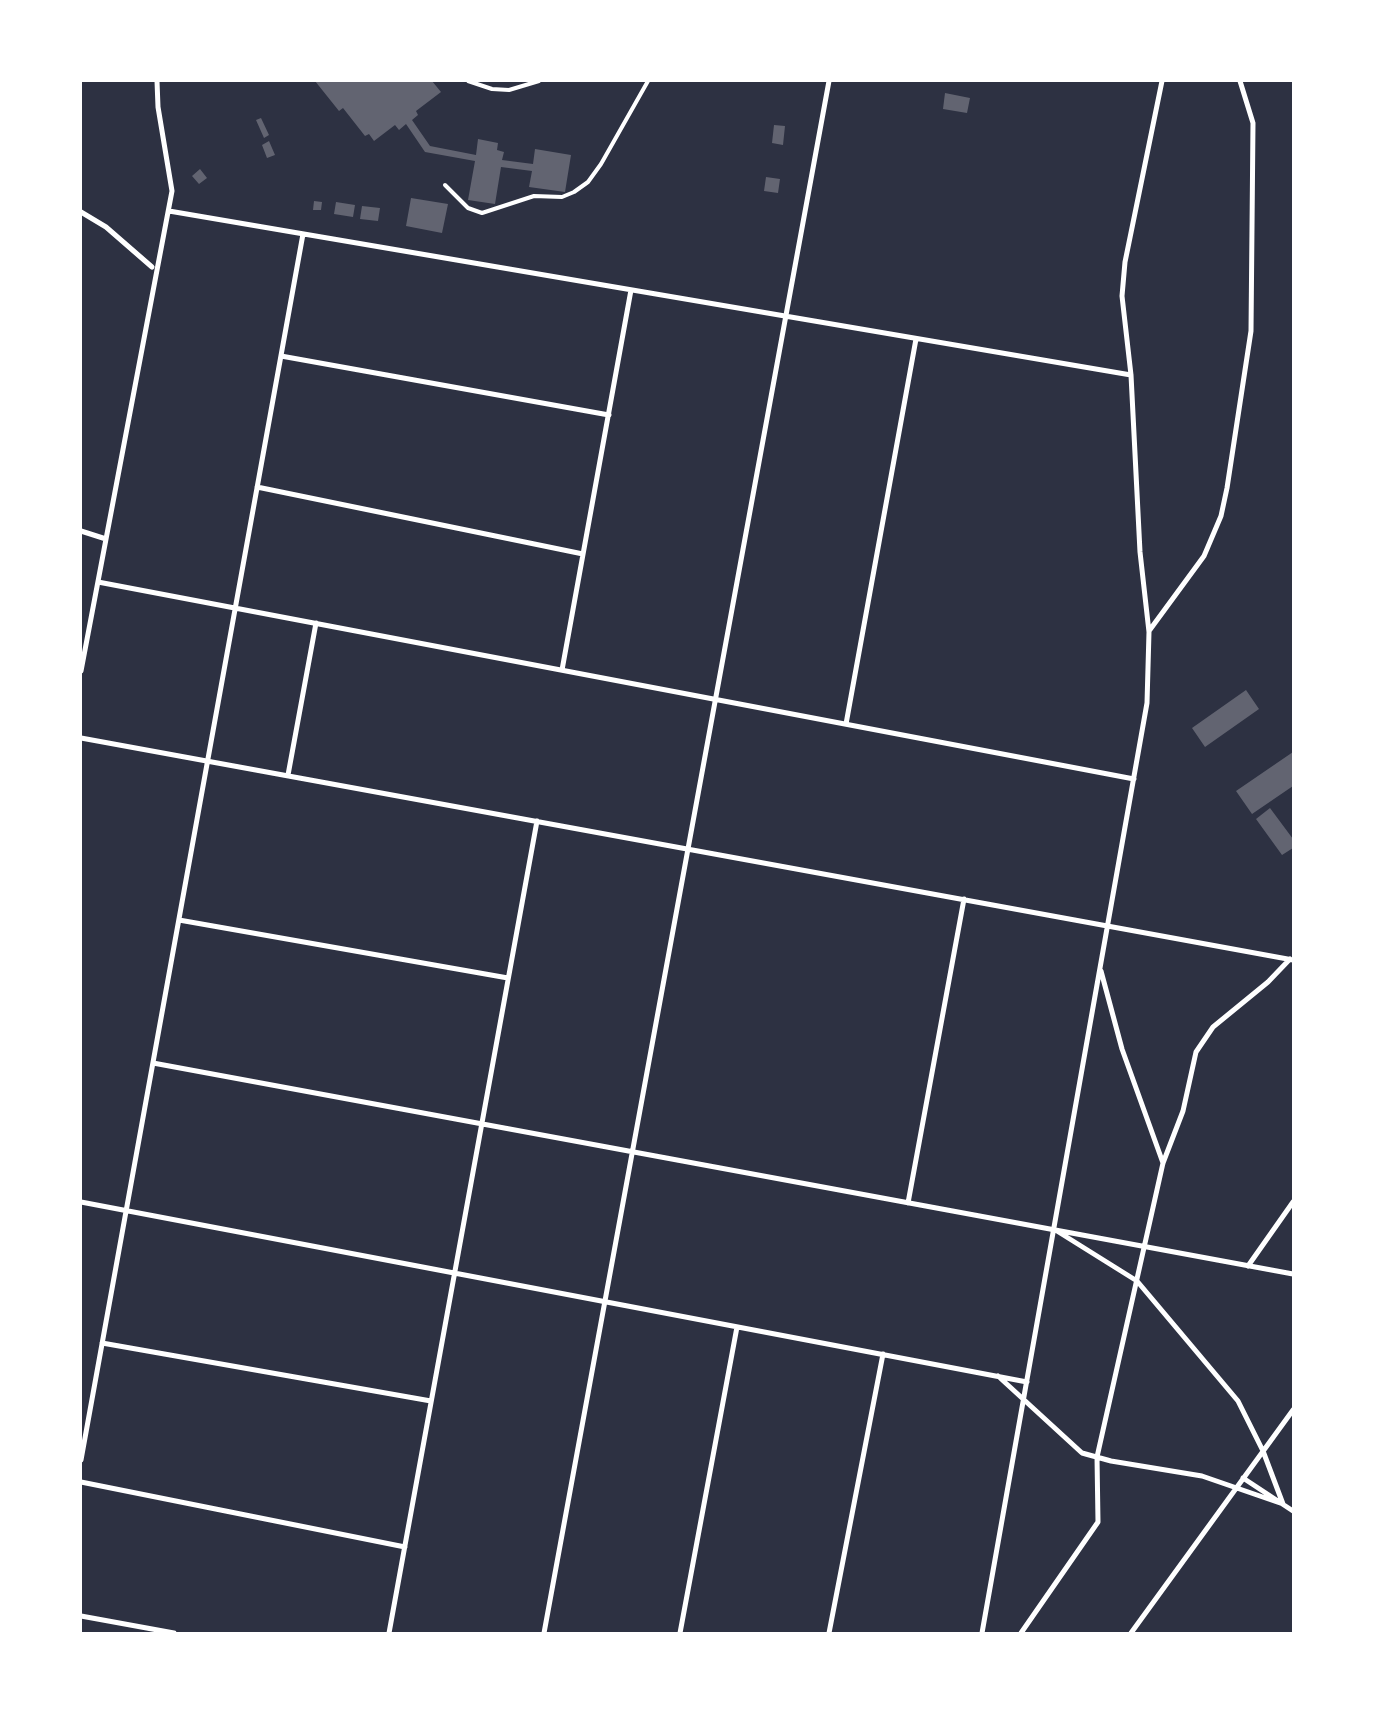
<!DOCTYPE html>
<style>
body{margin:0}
#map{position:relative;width:1374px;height:1714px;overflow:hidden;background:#2d3142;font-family:Rubik,sans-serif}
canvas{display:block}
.frame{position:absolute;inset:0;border:82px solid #fff;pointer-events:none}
</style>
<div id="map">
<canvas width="1374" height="1714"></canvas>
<div class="frame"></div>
</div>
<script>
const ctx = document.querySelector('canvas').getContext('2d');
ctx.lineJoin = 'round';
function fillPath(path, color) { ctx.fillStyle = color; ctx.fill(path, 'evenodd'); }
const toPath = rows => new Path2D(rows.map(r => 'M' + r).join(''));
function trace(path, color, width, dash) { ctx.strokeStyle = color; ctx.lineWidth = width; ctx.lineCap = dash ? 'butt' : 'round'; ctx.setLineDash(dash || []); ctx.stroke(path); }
const building = toPath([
 [315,81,432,81,441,92,416,111,418,115,412,120,430,146,476,155,478,139,498,143,497,150,504,152,502,160,533,164,535,149,571,155,565,192,529,187,532,171,501,167,495,204,468,200,475,161,425,152,406,124,399,130,395,125,374,141,369,134,365,136,343,108,339,111],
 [945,93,970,98,967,113,943,109],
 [261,118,269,135,264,138,256,120],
 [774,125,785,126,783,145,772,143],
 [269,141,275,155,267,158,262,145],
 [200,169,207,178,199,184,192,176],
 [766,177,780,179,778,193,764,191],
 [411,198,448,204,442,233,406,226],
 [314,201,322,202,321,210,313,210],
 [336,202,355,205,353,217,334,214],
 [362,206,380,208,378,221,360,219],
 [1246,690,1259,709,1205,747,1192,728],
 [1293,752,1293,786,1252,814,1236,791],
 [1270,808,1293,839,1293,848,1282,855,1256,819]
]);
const service = toPath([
 [468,81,492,89,509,90,539,81],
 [445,185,468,208,482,213,534,196,562,197,574,192,588,182,601,164,648,81]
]);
const minor = toPath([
 [169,211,1131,375],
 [81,212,106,227,152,267],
 [281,356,609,415],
 [257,487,583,554],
 [81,531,106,539],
 [98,582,1134,779],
 [1149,631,1204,556,1221,516,1227,488,1251,331,1253,123,1240,81],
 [562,670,631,290],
 [81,671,172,191,158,107,157,81],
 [846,724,916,339],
 [81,738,1293,960],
 [288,775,316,623],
 [179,920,508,978],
 [1101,971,1122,1049,1163,1163],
 [153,1063,1293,1274],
 [81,1202,1027,1382],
 [908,1203,964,899],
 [1248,1266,1293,1202],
 [102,1343,431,1401],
 [998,1376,1082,1453,1111,1461,1202,1476,1283,1504,1263,1451,1238,1401,1137,1281,1057,1231],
 [81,1460,303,234],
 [1243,1478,1293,1511],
 [81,1482,405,1547],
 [81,1616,174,1633],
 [389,1633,537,821],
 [544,1633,829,81],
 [680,1633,737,1327],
 [829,1633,883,1354],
 [982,1633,1147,703,1149,632,1140,552,1131,375,1122,296,1125,262,1162,81],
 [1021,1633,1098,1522,1097,1457,1163,1163,1183,1111,1196,1052,1213,1027,1268,982,1290,959],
 [1131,1633,1293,1410]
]);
fillPath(building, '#626471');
trace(service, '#fff', 4);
trace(minor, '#fff', 5);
</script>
